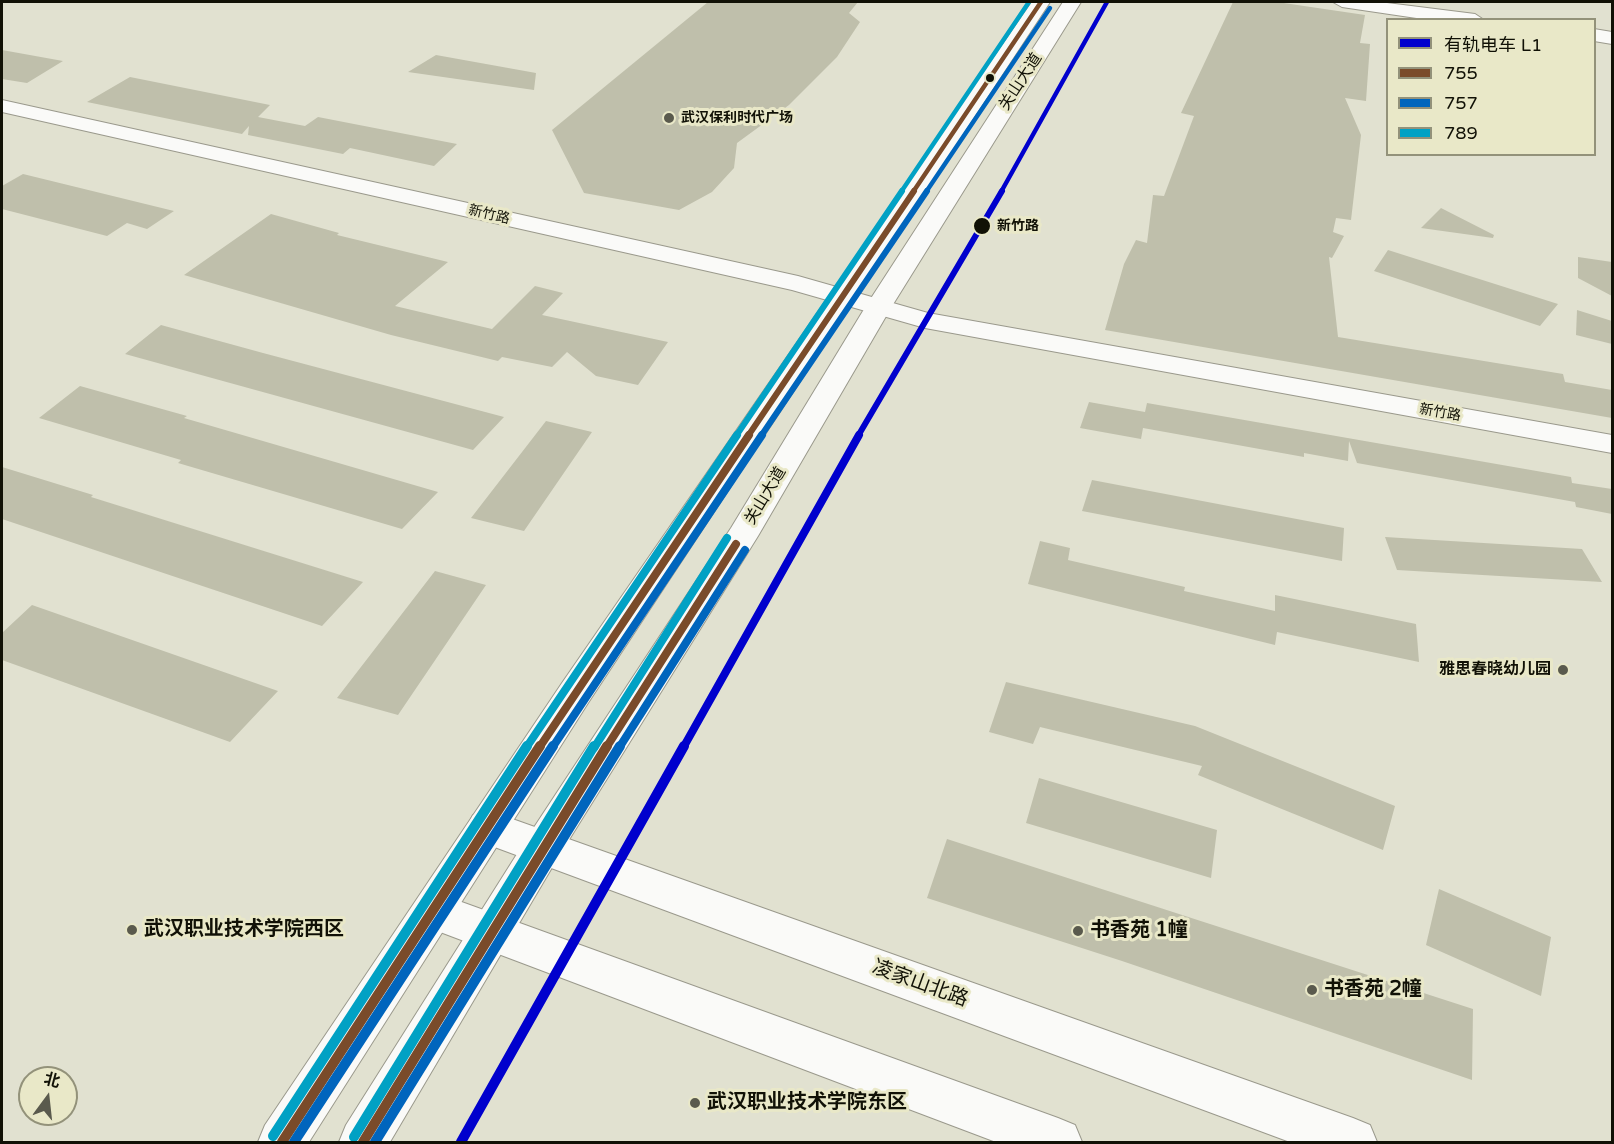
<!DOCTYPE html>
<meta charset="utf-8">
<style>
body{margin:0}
#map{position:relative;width:1614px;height:1144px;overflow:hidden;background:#e1e1d0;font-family:"Varela Round","Noto Sans SC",sans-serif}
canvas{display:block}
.frame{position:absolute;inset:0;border:3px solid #111106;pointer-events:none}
.legend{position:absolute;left:1386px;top:18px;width:210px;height:138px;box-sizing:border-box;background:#e9e8c8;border:2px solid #93927a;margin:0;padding:8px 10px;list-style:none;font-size:18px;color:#111106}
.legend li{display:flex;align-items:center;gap:12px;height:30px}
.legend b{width:30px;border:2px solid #93927a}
.north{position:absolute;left:18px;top:1066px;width:60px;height:60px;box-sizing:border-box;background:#e9e8c8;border:2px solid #93927a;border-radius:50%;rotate:15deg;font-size:16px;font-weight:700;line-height:24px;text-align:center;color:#111106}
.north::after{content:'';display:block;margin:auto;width:21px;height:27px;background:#5a5a4d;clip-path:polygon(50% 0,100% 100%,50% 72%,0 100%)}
</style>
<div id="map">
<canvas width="1614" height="1144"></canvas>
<div class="frame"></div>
<ul class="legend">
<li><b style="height:8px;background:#0000cd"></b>有轨电车 L1</li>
<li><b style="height:8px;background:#7a4b2a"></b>755</li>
<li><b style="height:8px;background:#0065bd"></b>757</li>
<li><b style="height:8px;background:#01a1c4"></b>789</li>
</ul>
<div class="north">北</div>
</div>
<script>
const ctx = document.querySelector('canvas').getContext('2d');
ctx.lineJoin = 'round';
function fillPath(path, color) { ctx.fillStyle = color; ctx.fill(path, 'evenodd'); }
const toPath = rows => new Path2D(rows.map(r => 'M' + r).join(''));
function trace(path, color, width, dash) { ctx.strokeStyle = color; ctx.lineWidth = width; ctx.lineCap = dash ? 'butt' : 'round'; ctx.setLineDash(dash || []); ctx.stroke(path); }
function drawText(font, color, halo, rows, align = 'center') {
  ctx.font = font + ' "Varela Round","Noto Sans SC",sans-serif'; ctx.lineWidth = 6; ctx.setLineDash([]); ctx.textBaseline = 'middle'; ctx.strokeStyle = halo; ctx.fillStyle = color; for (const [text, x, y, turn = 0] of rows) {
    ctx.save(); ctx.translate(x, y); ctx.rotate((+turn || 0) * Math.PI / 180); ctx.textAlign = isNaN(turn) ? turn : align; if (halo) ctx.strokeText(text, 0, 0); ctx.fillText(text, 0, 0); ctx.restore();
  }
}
const building = toPath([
 [708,2,858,2,849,13,860,22,837,57,789,105,737,143,734,168,712,192,679,210,584,193,552,130],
 [1233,2,1277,2,1365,15,1360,43,1370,44,1366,101,1345,98,1361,135,1351,220,1336,218,1333,232,1344,236,1332,258,1329,257,1338,337,1563,374,1565,382,1612,390,1612,418,1105,330,1124,264,1136,240,1147,243,1153,195,1164,196,1194,116,1181,113],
 [2,50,63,61,27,83,2,79],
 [436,55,536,73,534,90,408,72],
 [130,77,270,105,258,117,305,126,318,117,457,144,434,166,350,148,343,154,248,135,249,126,242,134,87,102],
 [23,174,174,211,147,229,127,223,107,236,2,209,2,186],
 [1441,208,1494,235,1493,238,1421,228],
 [271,214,339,233,337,235,448,262,395,306,492,329,535,286,563,293,542,315,668,342,638,385,596,376,567,352,552,367,502,357,498,361,391,335,184,275],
 [1388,250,1558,304,1540,326,1374,271],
 [1578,257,1612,262,1612,296,1578,278],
 [1577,310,1612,321,1612,344,1576,335],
 [161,325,263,353,504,417,473,450,125,354],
 [80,386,187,416,184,418,438,492,402,529,178,463,181,460,39,418],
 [1089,402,1145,412,1147,403,1571,477,1572,483,1612,489,1612,514,1576,507,1575,502,1357,463,1349,441,1348,461,1304,453,1304,457,1143,428,1141,439,1080,428],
 [546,421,592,432,524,531,471,518],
 [2,467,93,495,91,497,363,582,322,626,2,519],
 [1092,480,1344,528,1342,561,1082,511],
 [1385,537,1582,549,1602,582,1397,570],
 [1040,541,1070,548,1068,560,1185,587,1184,591,1275,611,1275,595,1416,624,1419,662,1277,632,1275,645,1028,584],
 [435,571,486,585,398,715,337,698],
 [32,605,278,691,230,742,2,660,2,633],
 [1006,682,1195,726,1395,806,1383,850,1198,775,1202,766,1040,727,1033,744,989,732],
 [1039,778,1217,830,1211,878,1026,823],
 [947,839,1473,1009,1472,1080,1122,961,927,898],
 [1439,889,1551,937,1541,996,1426,945]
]);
const secondary = toPath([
 [1333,2,1379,2,1475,14,1484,20,1430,20,1342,7,1333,2],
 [1594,29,1612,32,1612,44,1594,41,1594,29],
 [2,100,798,276,928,313,1612,435,1612,453,925,328,792,290,2,112,2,100],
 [487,810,1353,1118,1370,1125,1377,1142,1290,1142,473,839,467,827,473,815,487,810],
 [434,892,1058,1118,1075,1125,1082,1142,996,1142,419,924,413,911,419,898,434,892]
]);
const primary = toPath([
 [1032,2,1050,2,588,703,309,1142,258,1142,265,1125,562,683,1032,2],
 [1063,2,1081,2,892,306,758,536,557,859,390,1142,339,1142,346,1125,529,835,731,528,866,306,1063,2]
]);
const bus1Far3 = toPath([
 [913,192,1041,2]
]);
const bus1Far2 = toPath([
 [748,436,914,191]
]);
const bus1Far1 = toPath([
 [539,748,749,435],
 [606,748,736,544]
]);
const bus1 = toPath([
 [282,1142,540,746],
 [363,1142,607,746]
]);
const bus2Far3 = toPath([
 [926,192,1050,8]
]);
const bus2Far2 = toPath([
 [761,436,927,191]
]);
const bus2Far1 = toPath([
 [552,748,762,435],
 [619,748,745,550]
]);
const bus2 = toPath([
 [294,1142,553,746],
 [375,1142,620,746]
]);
const bus3Far3 = toPath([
 [901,192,1029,2]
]);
const bus3Far2 = toPath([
 [736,436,902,191]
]);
const bus3Far1 = toPath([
 [526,748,737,435],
 [594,748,727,538]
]);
const bus3 = toPath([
 [273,1136,527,746],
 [354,1137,594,746]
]);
const tram1Far3 = toPath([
 [1001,192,1107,2]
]);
const tram1Far2 = toPath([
 [858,436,1002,191]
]);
const tram1Far1 = toPath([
 [683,748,859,435]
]);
const tram1 = toPath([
 [461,1142,684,746]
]);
const markers = [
 [990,78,5,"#111106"],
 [669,118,6,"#5a5a4d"],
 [982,226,9,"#111106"],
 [1563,670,6,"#5a5a4d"],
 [132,930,6,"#5a5a4d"],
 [1078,931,6,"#5a5a4d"],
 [1312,990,6,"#5a5a4d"],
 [695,1103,6,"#5a5a4d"]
];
const farPoinames = [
 ["武汉保利时代广场",681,118]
];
const farStreetnames = [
 ["新竹路",489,215,13],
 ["新竹路",1440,413,10]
];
const farStopnames = [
 ["新竹路",997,226]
];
const streetNames = [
 ["关山大道",1021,82,-57],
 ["关山大道",766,496,-59]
];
const poiNames = [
 ["雅思春晓幼儿园",1551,670]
];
const nearPoinames = [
 ["武汉职业技术学院西区",144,930],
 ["书香苑 1幢",1090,931],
 ["书香苑 2幢",1324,990],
 ["武汉职业技术学院东区",707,1103]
];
const nearStreetnames = [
 ["凌家山北路",920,984,20]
];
fillPath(building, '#bfbfab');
trace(secondary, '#9a998c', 2);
trace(primary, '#9a998c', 2);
fillPath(secondary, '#fafaf8');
fillPath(primary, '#fafaf8');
trace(bus1Far3, '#7a4b2a', 4.5);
trace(bus1Far2, '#7a4b2a', 6);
trace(bus1Far1, '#7a4b2a', 8);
trace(bus1, '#7a4b2a', 10);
trace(bus2Far3, '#0065bd', 4.5);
trace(bus2Far2, '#0065bd', 6);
trace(bus2Far1, '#0065bd', 8);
trace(bus2, '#0065bd', 10);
trace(bus3Far3, '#01a1c4', 4.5);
trace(bus3Far2, '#01a1c4', 6);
trace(bus3Far1, '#01a1c4', 8);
trace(bus3, '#01a1c4', 10);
trace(tram1Far3, '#0000cd', 4.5);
trace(tram1Far2, '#0000cd', 6);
trace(tram1Far1, '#0000cd', 8);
trace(tram1, '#0000cd', 10);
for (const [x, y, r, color] of markers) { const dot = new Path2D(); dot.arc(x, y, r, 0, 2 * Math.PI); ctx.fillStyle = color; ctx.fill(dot); trace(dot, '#e9e8c8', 2); }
drawText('bold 14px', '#111106', '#e9e8c8', farPoinames, 'left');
drawText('14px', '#111106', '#e9e8c8', farStreetnames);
drawText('bold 14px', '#111106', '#e9e8c8', farStopnames, 'left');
drawText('16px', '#111106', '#e9e8c8', streetNames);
drawText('bold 16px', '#111106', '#e9e8c8', poiNames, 'right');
drawText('bold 20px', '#111106', '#e9e8c8', nearPoinames, 'left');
drawText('20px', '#111106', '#e9e8c8', nearStreetnames);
</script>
